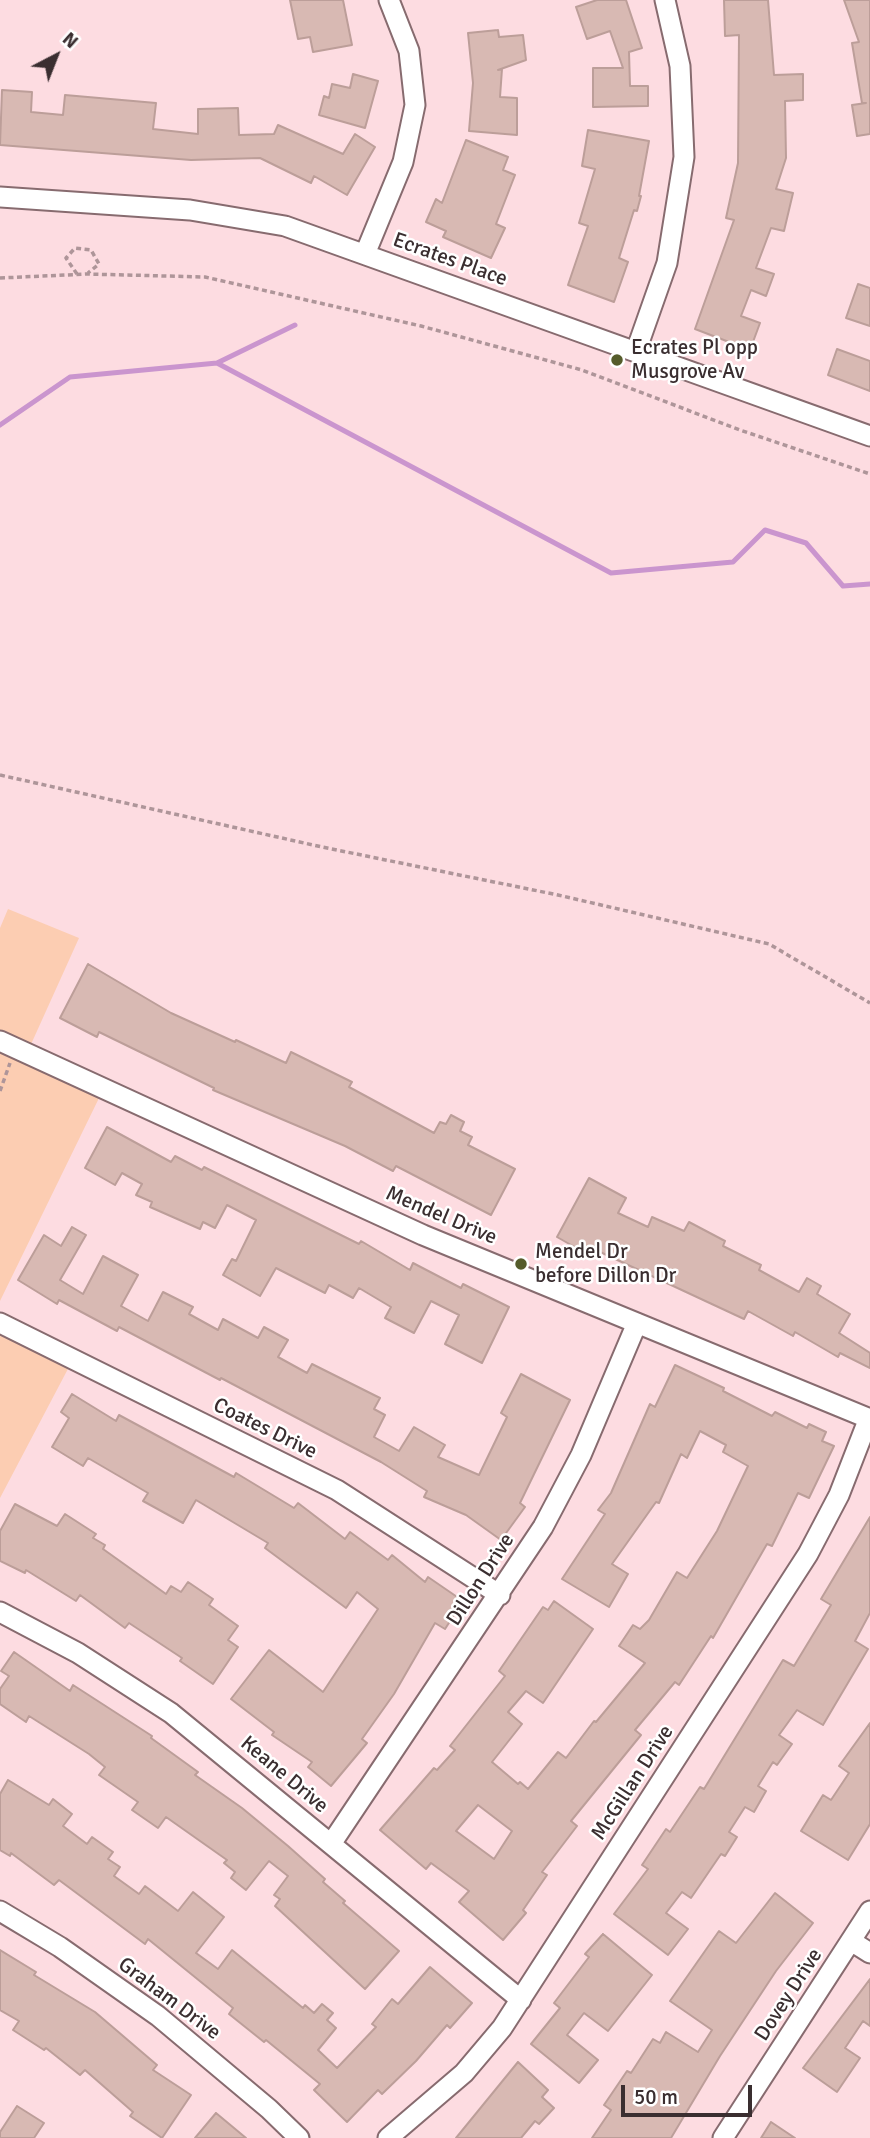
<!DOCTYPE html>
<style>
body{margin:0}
#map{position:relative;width:870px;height:2138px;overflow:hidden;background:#fddce1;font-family:Signika,sans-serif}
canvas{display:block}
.north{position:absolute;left:21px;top:21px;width:70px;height:70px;-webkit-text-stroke:5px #fff;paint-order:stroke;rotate:42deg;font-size:19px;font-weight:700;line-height:28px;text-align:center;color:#3a2e30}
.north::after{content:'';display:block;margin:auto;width:24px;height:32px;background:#3a2e30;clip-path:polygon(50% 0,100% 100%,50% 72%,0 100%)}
.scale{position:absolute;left:621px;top:2085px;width:131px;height:32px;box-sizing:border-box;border:4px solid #3a2e30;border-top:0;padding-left:9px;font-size:21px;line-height:24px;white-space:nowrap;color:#3a2e30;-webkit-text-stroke:5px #fff;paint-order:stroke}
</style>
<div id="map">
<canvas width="870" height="2138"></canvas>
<div class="north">N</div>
<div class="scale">50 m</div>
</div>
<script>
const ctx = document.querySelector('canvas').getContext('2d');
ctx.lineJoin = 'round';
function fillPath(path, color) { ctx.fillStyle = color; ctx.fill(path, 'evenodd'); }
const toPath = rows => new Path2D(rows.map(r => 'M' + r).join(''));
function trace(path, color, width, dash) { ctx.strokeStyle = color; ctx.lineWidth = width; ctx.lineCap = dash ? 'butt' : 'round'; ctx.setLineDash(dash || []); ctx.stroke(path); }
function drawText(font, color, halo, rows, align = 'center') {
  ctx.font = font + ' Signika,sans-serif'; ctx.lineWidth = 5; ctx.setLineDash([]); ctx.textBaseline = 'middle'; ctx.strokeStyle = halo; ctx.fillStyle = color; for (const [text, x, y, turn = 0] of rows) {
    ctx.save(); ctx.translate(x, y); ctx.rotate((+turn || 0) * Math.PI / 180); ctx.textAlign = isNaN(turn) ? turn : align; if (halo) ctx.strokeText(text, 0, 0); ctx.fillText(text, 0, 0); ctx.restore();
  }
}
const green = toPath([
 [8,909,79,938,23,1062,100,1096,0,1301,0,928],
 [0,1332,70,1365,0,1498]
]);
const stream = toPath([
 [217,363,295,325],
 [0,425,70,377,217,363,611,573,733,562,765,530,806,543,843,586,870,584]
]);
const building = toPath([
 [290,0,343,0,352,45,313,52,310,37,298,39,290,0],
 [597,0,626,0,642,48,629,52,630,86,648,86,648,106,593,107,593,68,623,68,610,31,587,39,576,7,597,0],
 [724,0,768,0,774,75,803,74,803,100,785,101,786,158,776,189,793,193,784,231,771,228,756,268,774,274,766,296,751,290,741,316,760,323,750,350,695,329,734,220,726,218,738,163,739,35,725,36,724,0],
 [844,0,870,0,870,134,857,136,852,105,866,103,862,103,852,43,859,42,844,0],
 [498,30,499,37,523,35,526,60,498,70,502,69,500,97,517,98,517,135,469,131,473,83,468,33,498,30],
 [353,74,378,81,365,128,319,115,324,96,329,98,332,84,350,88,353,74],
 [2,90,32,92,31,112,63,115,65,95,156,103,153,129,198,134,198,109,238,108,239,135,274,134,278,125,343,154,355,134,375,147,347,195,314,176,311,183,260,158,191,160,0,145,2,90],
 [588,130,649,141,639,196,641,196,637,211,634,210,619,258,628,262,614,302,568,285,588,226,579,223,595,169,582,166,588,130],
 [466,140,508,157,503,170,515,175,496,224,505,228,491,258,443,237,446,231,426,222,436,199,442,203,466,140],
 [858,284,870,288,870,326,846,318,858,284],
 [837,349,870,361,870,391,828,375,837,349],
 [88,964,171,1013,235,1042,236,1040,286,1063,291,1052,352,1082,349,1087,434,1133,440,1122,446,1124,451,1115,464,1122,460,1131,472,1137,468,1145,515,1169,491,1215,396,1166,393,1171,345,1146,213,1090,214,1088,99,1032,97,1037,60,1018,88,964],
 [107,1127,171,1162,175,1156,202,1170,204,1167,359,1244,361,1241,410,1270,413,1263,461,1288,463,1284,509,1307,482,1363,445,1344,459,1315,431,1301,414,1333,385,1318,391,1307,359,1288,353,1298,329,1285,325,1293,276,1268,260,1296,223,1275,232,1259,236,1261,256,1220,227,1205,215,1228,203,1222,200,1229,150,1207,152,1202,136,1195,142,1184,122,1173,115,1185,85,1168,107,1127],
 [589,1178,626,1198,618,1213,648,1227,652,1217,684,1231,689,1222,725,1241,723,1246,761,1265,759,1270,799,1292,807,1278,821,1286,817,1294,850,1314,839,1333,870,1353,870,1368,840,1353,838,1357,795,1332,793,1336,748,1311,744,1319,598,1251,594,1258,557,1237,589,1178],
 [72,1227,86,1235,60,1280,83,1294,103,1256,138,1275,121,1306,148,1321,163,1292,193,1307,189,1314,218,1330,223,1319,258,1338,264,1327,288,1340,278,1357,307,1373,312,1364,380,1398,374,1409,385,1415,374,1437,399,1451,414,1427,445,1445,438,1457,479,1475,507,1417,501,1413,521,1374,570,1400,520,1503,525,1507,501,1540,466,1515,424,1497,427,1491,381,1462,221,1378,220,1380,119,1327,117,1331,59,1300,57,1304,18,1280,44,1235,61,1246,72,1227],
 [675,1365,724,1388,723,1391,772,1416,775,1412,807,1428,809,1424,826,1432,822,1441,834,1446,809,1498,798,1493,772,1546,767,1544,713,1638,711,1636,679,1685,675,1682,635,1730,641,1735,571,1821,577,1826,542,1872,547,1875,523,1910,526,1913,503,1940,459,1902,469,1891,431,1863,426,1869,380,1830,434,1768,437,1770,455,1750,450,1746,505,1676,499,1671,543,1607,548,1610,554,1601,593,1629,543,1703,526,1691,508,1712,522,1724,492,1762,518,1784,520,1782,528,1789,558,1752,566,1758,594,1721,596,1722,645,1663,619,1646,633,1625,640,1629,649,1620,677,1572,687,1578,717,1531,748,1466,723,1452,726,1445,700,1431,687,1458,681,1454,659,1503,656,1502,612,1564,628,1574,609,1607,562,1579,605,1514,598,1510,611,1493,650,1404,655,1407,675,1365],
 [478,1805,512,1831,494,1859,456,1831,478,1805],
 [72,1394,116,1421,119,1415,234,1477,236,1473,294,1508,298,1503,345,1539,350,1532,388,1560,392,1555,425,1582,428,1577,463,1601,445,1629,435,1623,394,1694,362,1739,367,1743,331,1786,308,1767,312,1762,272,1735,274,1732,231,1699,269,1650,323,1692,378,1609,357,1592,346,1608,265,1548,268,1543,196,1500,183,1523,143,1501,148,1493,88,1458,83,1466,52,1447,69,1418,61,1412,72,1394],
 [15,1504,57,1526,65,1514,96,1534,93,1538,105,1545,103,1549,166,1594,171,1586,181,1592,188,1582,213,1599,209,1605,238,1626,228,1640,238,1647,213,1684,180,1661,182,1658,129,1623,125,1628,80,1595,76,1601,26,1570,25,1573,0,1561,0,1531,15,1504],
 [870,1517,870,1613,855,1641,868,1649,823,1725,797,1710,779,1735,792,1744,777,1765,773,1762,758,1786,766,1791,754,1812,745,1807,729,1832,737,1837,725,1856,721,1854,691,1898,682,1892,666,1913,688,1929,668,1955,614,1914,648,1869,642,1865,666,1829,670,1832,700,1787,704,1789,783,1660,794,1666,831,1605,821,1599,870,1517],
 [14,1652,70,1691,73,1685,152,1736,151,1738,198,1772,195,1775,242,1808,288,1846,325,1879,323,1882,345,1901,343,1903,399,1951,365,1989,275,1906,280,1899,274,1895,288,1876,269,1861,246,1890,231,1878,235,1872,224,1863,227,1860,166,1817,158,1828,132,1810,138,1802,99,1775,105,1767,89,1754,29,1716,26,1722,0,1704,0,1689,9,1676,1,1671,14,1652],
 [870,1723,870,1824,848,1860,801,1831,823,1795,831,1800,849,1773,839,1766,870,1723],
 [8,1780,49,1805,53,1799,72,1814,63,1826,87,1844,92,1837,113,1852,108,1859,120,1867,114,1876,139,1894,145,1886,178,1911,193,1892,224,1917,196,1953,218,1969,232,1950,303,2008,305,2005,314,2013,322,2004,333,2013,327,2020,336,2028,318,2050,337,2068,376,2027,372,2024,392,1999,398,2004,430,1967,472,2003,450,2028,447,2025,416,2061,382,2094,378,2090,347,2122,314,2090,320,2084,266,2040,264,2042,229,2014,233,2008,148,1939,145,1944,59,1880,54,1885,11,1853,10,1856,0,1850,0,1794,8,1780],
 [775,1893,813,1923,776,1971,720,2056,671,2138,592,2138,611,2110,604,2105,627,2071,631,2073,653,2039,660,2043,666,2032,698,2052,712,2030,670,2001,719,1931,736,1943,775,1893],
 [603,1934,652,1975,608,2031,584,2013,567,2035,598,2060,579,2083,531,2044,560,2008,554,2003,589,1957,585,1954,603,1934],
 [0,1950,36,1972,34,1975,95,2012,157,2065,153,2070,191,2095,162,2138,130,2116,133,2112,85,2070,80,2075,46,2048,44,2050,13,2030,19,2021,0,2010,0,1950],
 [870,1979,870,2026,863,2021,845,2048,860,2058,837,2092,803,2068,870,1979],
 [518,2062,548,2090,542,2097,554,2108,539,2124,535,2121,521,2138,456,2138,518,2062],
 [17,2106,44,2123,34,2138,0,2138,0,2132,17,2106],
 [216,2113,246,2138,195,2138,216,2113],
 [771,2122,795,2138,761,2138,771,2122]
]);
const path = toPath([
 [77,274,66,258,75,248,91,250,99,264,88,273],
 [0,278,87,274,205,277,421,326,582,370,740,430,870,474],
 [0,775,322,847,558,895,769,944,870,1003],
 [0,1091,10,1063]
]);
const minor = toPath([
 [0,197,190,210,285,226,870,436],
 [365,254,403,162,415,105,409,51,389,0],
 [636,351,667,263,684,157,680,66,665,0],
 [0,1041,423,1235,870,1419],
 [0,1323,337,1490,500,1595],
 [0,1612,78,1653,171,1713,521,2000],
 [331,1844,543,1527,581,1455,637,1323],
 [0,1911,60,1947,158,2016,269,2109,299,2138],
 [851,1941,870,1953],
 [388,2138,464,2073,502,2028,808,1554,839,1495,869,1418],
 [723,2138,870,1911]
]);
const markers = [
 [617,360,7,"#555c2b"],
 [521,1264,7,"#555c2b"]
];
const streetNames = [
 ["Ecrates Place",450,260,20],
 ["Mendel Drive",441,1216,23],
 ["Coates Drive",265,1429,26],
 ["Dillon Drive",481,1580,-57],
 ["Keane Drive",284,1775,40],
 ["McGillan Drive",633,1783,-57],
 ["Dovey Drive",789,1995,-57],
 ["Graham Drive",169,1999,37]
];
const poiNames = [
 ["Ecrates Pl opp",631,348],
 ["Musgrove Av",631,372],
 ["Mendel Dr",535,1252],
 ["before Dillon Dr",535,1276]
];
fillPath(green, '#fccdb2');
trace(stream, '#ca95ce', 5);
fillPath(building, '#d8b9b3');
trace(building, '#bc9e99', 2);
trace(minor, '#876b6f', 23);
trace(path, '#ae9599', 3.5, [5, 3.5]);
trace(minor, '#fff', 19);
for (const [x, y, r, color] of markers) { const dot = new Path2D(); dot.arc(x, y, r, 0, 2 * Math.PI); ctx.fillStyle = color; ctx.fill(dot); trace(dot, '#fff', 2.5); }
drawText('21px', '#3a2e30', '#fff', streetNames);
drawText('21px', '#3a2e30', '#fff', poiNames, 'left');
</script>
